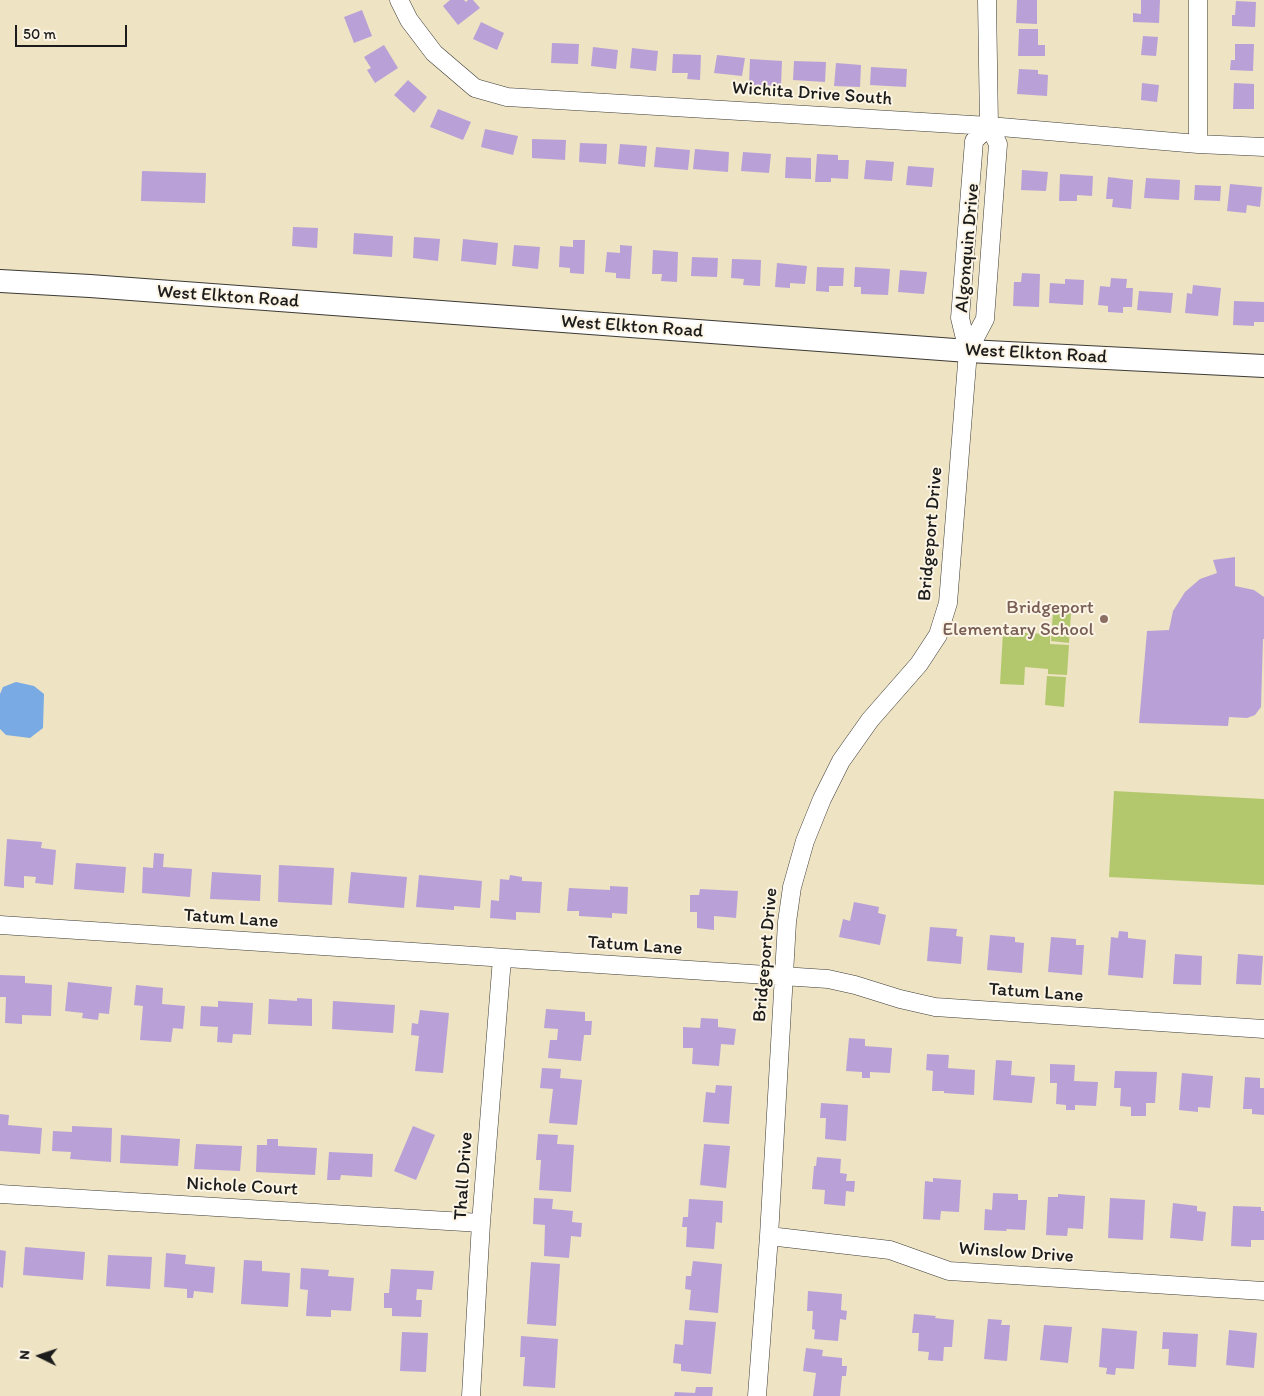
<!DOCTYPE html>
<style>
body{margin:0}
#map{position:relative;width:1264px;height:1396px;overflow:hidden;background:#eee3c3;font-family:Itim,sans-serif}
canvas{display:block}
.north{position:absolute;left:15px;top:1331px;width:50px;height:50px;-webkit-text-stroke:4px #fcf5e5;paint-order:stroke;rotate:274deg;font-size:14px;font-weight:700;line-height:20px;text-align:center;color:#1c1c1c}
.north::after{content:'';display:block;margin:auto;width:18px;height:22px;background:#1c1c1c;clip-path:polygon(50% 0,100% 100%,50% 72%,0 100%)}
.scale{position:absolute;left:15px;top:25px;width:112px;height:22px;box-sizing:border-box;border:2px solid #1c1c1c;border-top:0;padding-left:6px;font-size:15px;line-height:18px;white-space:nowrap;color:#1c1c1c;-webkit-text-stroke:4px #fcf5e5;paint-order:stroke}
</style>
<div id="map">
<canvas width="1264" height="1396"></canvas>
<div class="north">N</div>
<div class="scale">50 m</div>
</div>
<script>
const ctx = document.querySelector('canvas').getContext('2d');
ctx.lineJoin = 'round';
function fillPath(path, color) { ctx.fillStyle = color; ctx.fill(path, 'evenodd'); }
const toPath = rows => new Path2D(rows.map(r => 'M' + r).join(''));
function trace(path, color, width, dash) { ctx.strokeStyle = color; ctx.lineWidth = width; ctx.lineCap = dash ? 'butt' : 'round'; ctx.setLineDash(dash || []); ctx.stroke(path); }
function drawText(font, color, halo, rows, align = 'center') {
  ctx.font = font + ' Itim,sans-serif'; ctx.lineWidth = 4; ctx.setLineDash([]); ctx.textBaseline = 'middle'; ctx.strokeStyle = halo; ctx.fillStyle = color; for (const [text, x, y, turn = 0] of rows) {
    ctx.save(); ctx.translate(x, y); ctx.rotate((+turn || 0) * Math.PI / 180); ctx.textAlign = isNaN(turn) ? turn : align; if (halo) ctx.strokeText(text, 0, 0); ctx.fillText(text, 0, 0); ctx.restore();
  }
}
const green = toPath([
 [1053,612,1071,613,1069,643,1051,641],
 [1003,632,1050,634,1050,644,1069,645,1067,675,1048,674,1048,669,1025,667,1024,685,1000,684],
 [1047,676,1066,677,1064,707,1045,705],
 [1114,791,1264,799,1264,885,1109,877]
]);
const water = toPath([
 [16,682,34,686,44,694,43,728,30,738,6,735,0,729,0,694,3,687]
]);
const building = toPath([
 [450,0,464,0,466,2,468,0,473,0,480,8,458,25,443,6],
 [1017,0,1037,0,1037,24,1016,23],
 [1141,0,1160,0,1159,23,1133,22,1133,13,1141,14],
 [1236,1,1256,2,1255,27,1232,26,1232,15,1235,15],
 [362,10,372,36,354,43,344,17],
 [481,22,504,33,497,50,473,39],
 [1019,29,1038,29,1038,45,1045,45,1045,56,1018,56],
 [1143,36,1158,37,1156,56,1141,55],
 [552,43,579,44,578,64,551,63],
 [1235,44,1254,44,1253,71,1230,70,1231,60,1235,60],
 [384,45,398,68,375,83,367,70,371,68,364,57],
 [593,47,618,50,616,69,591,66],
 [632,48,658,51,656,71,630,68],
 [673,54,701,55,700,80,687,79,688,73,672,73],
 [717,55,745,58,742,76,714,73],
 [750,59,782,61,781,86,749,85],
 [794,61,826,62,825,82,793,80],
 [836,63,861,65,860,87,834,86],
 [871,67,907,69,906,87,870,85],
 [1019,69,1038,70,1038,74,1048,75,1047,96,1017,94],
 [408,80,427,97,414,113,394,95],
 [1142,83,1159,85,1157,102,1141,100],
 [1234,83,1254,84,1254,109,1233,109],
 [438,109,471,122,463,140,430,127],
 [485,129,518,136,513,155,481,147],
 [532,139,566,140,565,160,532,158],
 [580,143,607,144,606,164,579,162],
 [620,144,647,146,645,167,618,164],
 [656,147,690,150,688,170,654,167],
 [695,149,729,152,728,172,693,169],
 [743,152,771,154,769,173,741,171],
 [817,154,838,155,838,160,849,160,848,179,831,178,831,182,815,182],
 [786,157,811,158,811,179,785,178],
 [866,160,894,162,892,181,864,179],
 [908,166,934,168,932,187,906,185],
 [1022,170,1048,172,1046,191,1021,190],
 [142,171,206,173,205,203,141,201],
 [1060,174,1093,176,1092,196,1077,195,1077,201,1059,201],
 [1108,177,1133,180,1131,209,1112,207,1113,199,1106,199],
 [1146,178,1180,180,1179,200,1144,198],
 [1230,184,1262,187,1260,207,1247,205,1246,213,1227,211],
 [1195,185,1221,186,1220,201,1194,200],
 [293,227,318,228,317,248,292,246],
 [354,233,393,236,392,257,353,254],
 [414,237,440,239,438,261,413,258],
 [463,239,498,243,496,265,461,261],
 [573,240,585,240,584,274,570,273,570,268,559,267,560,246,573,247],
 [514,245,540,247,538,269,512,266],
 [620,245,632,246,630,279,616,278,616,273,605,272,607,252,620,253],
 [653,250,678,252,677,282,661,281,662,274,652,274],
 [692,257,718,258,717,277,691,276],
 [732,259,761,260,760,286,743,285,744,279,731,278],
 [777,263,807,266,805,284,790,283,790,288,775,287],
 [817,267,844,268,843,286,829,286,829,292,816,291],
 [855,267,890,269,888,295,861,294,861,287,854,287],
 [900,270,927,272,924,294,898,292],
 [1022,273,1040,274,1039,307,1013,306,1014,282,1021,282],
 [1111,278,1127,279,1126,288,1133,288,1132,307,1123,307,1123,313,1108,312,1108,306,1098,305,1100,286,1110,287],
 [1065,279,1084,280,1083,305,1049,303,1050,283,1065,284],
 [1193,285,1221,288,1218,316,1185,313,1187,293,1192,294],
 [1139,291,1173,293,1171,313,1137,310],
 [1234,301,1264,302,1264,322,1254,322,1254,326,1233,325],
 [1235,557,1235,586,1254,590,1264,597,1264,639,1263,639,1261,707,1255,715,1247,718,1229,717,1228,726,1139,723,1147,631,1169,630,1173,611,1185,592,1200,579,1217,573,1213,560],
 [7,839,42,842,41,848,56,850,53,885,35,883,36,877,24,876,24,888,4,886],
 [154,853,164,854,163,867,192,869,190,897,142,893,143,867,153,868],
 [76,863,126,867,124,893,74,889],
 [279,865,334,868,332,905,278,902],
 [212,872,261,875,260,901,210,899],
 [351,872,407,877,404,908,348,903],
 [419,875,482,881,480,908,454,906,454,910,416,907],
 [510,875,522,877,522,881,542,882,540,913,516,912,516,920,490,918,491,900,499,901,500,879,509,880],
 [610,886,628,887,627,914,612,913,612,918,579,916,579,911,567,911,569,888,610,890],
 [700,889,738,891,736,918,714,916,714,930,697,928,697,912,690,912,690,895,699,895],
 [854,902,879,907,878,913,886,915,880,945,839,937,843,919,850,921],
 [930,927,957,929,956,936,963,937,961,964,927,961],
 [1119,931,1128,932,1128,938,1146,940,1143,978,1108,975,1111,937,1118,938],
 [990,935,1015,937,1015,942,1024,943,1022,973,987,970],
 [1051,937,1076,939,1076,945,1084,945,1082,975,1048,972],
 [1175,954,1202,956,1201,985,1173,984],
 [1238,954,1263,956,1261,985,1236,984],
 [0,975,25,976,25,983,52,985,51,1016,22,1015,22,1024,5,1023,6,997,0,997],
 [68,982,112,987,109,1014,99,1013,98,1020,82,1018,83,1013,65,1011],
 [136,985,163,988,162,1004,185,1006,183,1029,173,1028,171,1042,140,1040,143,1006,134,1005],
 [297,998,312,999,312,1026,268,1024,269,999,297,1001],
 [218,1001,253,1003,251,1035,233,1034,232,1043,217,1042,218,1027,200,1026,201,1006,218,1007],
 [333,1001,395,1005,393,1033,332,1029],
 [546,1009,585,1012,585,1021,592,1021,591,1035,584,1035,581,1061,548,1058,550,1040,557,1040,558,1029,544,1028],
 [420,1010,449,1013,443,1073,415,1071,419,1036,411,1035,412,1023,418,1024],
 [701,1018,718,1019,718,1027,736,1029,734,1045,721,1044,719,1066,692,1064,693,1048,683,1048,683,1027,700,1028],
 [849,1038,865,1039,865,1046,892,1048,890,1073,870,1072,870,1078,862,1078,862,1072,846,1071],
 [927,1054,949,1055,948,1068,975,1070,974,1095,944,1093,944,1091,932,1091,933,1071,926,1070],
 [996,1060,1012,1061,1011,1075,1035,1077,1032,1103,993,1100],
 [1050,1064,1075,1065,1074,1081,1098,1082,1096,1106,1075,1105,1075,1110,1066,1110,1066,1105,1056,1104,1057,1083,1050,1083],
 [542,1068,561,1069,560,1078,582,1080,577,1125,549,1123,553,1089,540,1088],
 [1115,1071,1157,1072,1155,1103,1146,1103,1146,1116,1131,1116,1131,1107,1120,1106,1121,1088,1114,1088],
 [1182,1073,1213,1076,1210,1108,1198,1107,1198,1112,1179,1110],
 [1245,1077,1260,1078,1260,1088,1264,1088,1264,1115,1252,1114,1252,1109,1243,1109],
 [716,1085,732,1086,729,1124,703,1122,706,1092,715,1093],
 [821,1103,848,1105,846,1141,825,1139,826,1118,820,1118],
 [0,1114,9,1115,8,1125,42,1128,40,1154,0,1151],
 [72,1126,112,1128,111,1162,70,1159,71,1152,52,1151,53,1131,72,1132],
 [413,1126,435,1135,416,1180,394,1171],
 [538,1134,558,1135,557,1144,574,1145,571,1192,539,1190,541,1160,536,1160],
 [121,1135,180,1139,178,1166,120,1163],
 [267,1139,278,1139,278,1146,317,1148,315,1175,256,1172,257,1145,267,1145],
 [196,1144,242,1146,240,1171,194,1169],
 [704,1144,730,1146,726,1188,700,1185],
 [329,1152,373,1154,372,1177,341,1175,340,1180,327,1180],
 [817,1157,841,1159,840,1173,847,1174,846,1181,855,1181,854,1192,846,1191,845,1206,824,1204,825,1190,812,1189,814,1166,816,1166],
 [933,1178,961,1180,959,1212,941,1211,940,1220,923,1219,925,1181,933,1182],
 [993,1193,1018,1194,1018,1200,1027,1200,1025,1230,1006,1229,1007,1231,984,1230,985,1209,992,1210],
 [1058,1194,1085,1196,1083,1229,1068,1228,1067,1236,1046,1235,1048,1197,1058,1197],
 [534,1198,553,1199,552,1209,573,1211,572,1222,582,1223,581,1237,571,1236,569,1258,544,1256,545,1225,533,1224],
 [1110,1198,1145,1200,1143,1240,1108,1238],
 [689,1199,723,1201,722,1223,716,1222,714,1249,686,1247,687,1227,682,1227,683,1217,688,1217],
 [1173,1203,1197,1206,1197,1211,1206,1212,1203,1241,1170,1238],
 [1233,1206,1261,1207,1261,1211,1264,1211,1264,1240,1251,1240,1251,1247,1231,1246],
 [25,1247,85,1252,83,1280,23,1275],
 [0,1250,6,1251,3,1288,0,1287],
 [166,1253,186,1255,185,1264,215,1267,213,1293,194,1291,193,1298,187,1298,187,1289,164,1287],
 [108,1255,152,1257,150,1289,106,1286],
 [244,1260,262,1261,262,1271,290,1273,288,1307,241,1304],
 [693,1261,722,1264,718,1313,689,1310,691,1290,685,1289,686,1276,691,1276],
 [531,1262,560,1264,556,1326,527,1324],
 [301,1268,329,1270,328,1276,354,1278,351,1311,331,1310,331,1317,306,1316,308,1290,300,1289],
 [391,1269,434,1271,432,1290,417,1289,416,1300,422,1300,421,1317,392,1316,392,1308,384,1308,384,1293,389,1293],
 [808,1291,842,1294,841,1310,847,1311,846,1320,840,1319,838,1341,814,1339,815,1330,812,1329,813,1311,807,1311],
 [914,1314,936,1316,935,1318,954,1320,952,1347,944,1347,943,1361,928,1360,929,1352,918,1351,919,1333,912,1333],
 [988,1319,1002,1320,1001,1325,1010,1325,1007,1361,984,1359],
 [685,1320,716,1322,711,1374,681,1371,681,1364,673,1363,675,1344,683,1345],
 [1044,1325,1072,1327,1068,1363,1040,1360],
 [1102,1328,1137,1331,1134,1369,1116,1368,1115,1375,1106,1374,1107,1368,1099,1367],
 [1229,1330,1257,1333,1254,1368,1226,1365],
 [402,1332,428,1333,426,1372,400,1371],
 [1163,1332,1198,1334,1196,1367,1168,1365,1169,1349,1162,1349],
 [521,1336,558,1339,555,1388,523,1386,525,1357,520,1357],
 [806,1348,823,1350,822,1356,842,1358,842,1366,847,1366,846,1376,842,1376,840,1396,813,1396,816,1373,803,1371],
 [696,1387,713,1387,712,1396,674,1396,675,1392,695,1393]
]);
const minor = toPath([
 [399,0,409,20,434,53,475,88,507,97,989,126,1198,144,1264,147],
 [1198,144,1198,0],
 [968,351,985,319,998,144,989,126,987,0],
 [0,925,828,979,855,985,900,999,935,1007,1264,1029],
 [0,1194,481,1223],
 [769,1236,890,1250,949,1271,1264,1291],
 [471,1396,481,1223,502,958],
 [757,1396,769,1236,787,922,792,887,805,841,822,799,841,761,870,720,919,664,938,635,948,603,968,351,960,318,974,141,989,126]
]);
const tertiary = toPath([
 [0,281,90,286,968,351,1264,366]
]);
const markers = [
 [1104,619,5,"#8d6e63"]
];
const streetNames = [
 ["Wichita Drive South",812,94,4],
 ["Algonquin Drive",968,248,-85],
 ["West Elkton Road",228,297,4],
 ["West Elkton Road",632,327,4],
 ["West Elkton Road",1036,354,3],
 ["Bridgeport Drive",931,534,-85],
 ["Tatum Lane",231,919,4],
 ["Tatum Lane",635,946,4],
 ["Bridgeport Drive",766,955,-85],
 ["Tatum Lane",1036,993,4],
 ["Thall Drive",464,1176,-86],
 ["Nichole Court",242,1187,3],
 ["Winslow Drive",1016,1253,4]
];
const educationNames = [
 ["Bridgeport",1094,608],
 ["Elementary School",1094,630]
];
fillPath(green, '#b3c86d');
fillPath(water, '#79aae4');
fillPath(building, '#b9a1d7');
trace(minor, '#3c3a35', 19);
trace(tertiary, '#3c3a35', 24);
trace(minor, '#fff', 18);
trace(tertiary, '#fff', 22);
for (const [x, y, r, color] of markers) { const dot = new Path2D(); dot.arc(x, y, r, 0, 2 * Math.PI); ctx.fillStyle = color; ctx.fill(dot); trace(dot, '#fcf5e5', 2); }
drawText('19px', '#1c1c1c', '#fcf5e5', streetNames);
drawText('19px', '#785e54', '#fcf5e5', educationNames, 'right');
</script>
